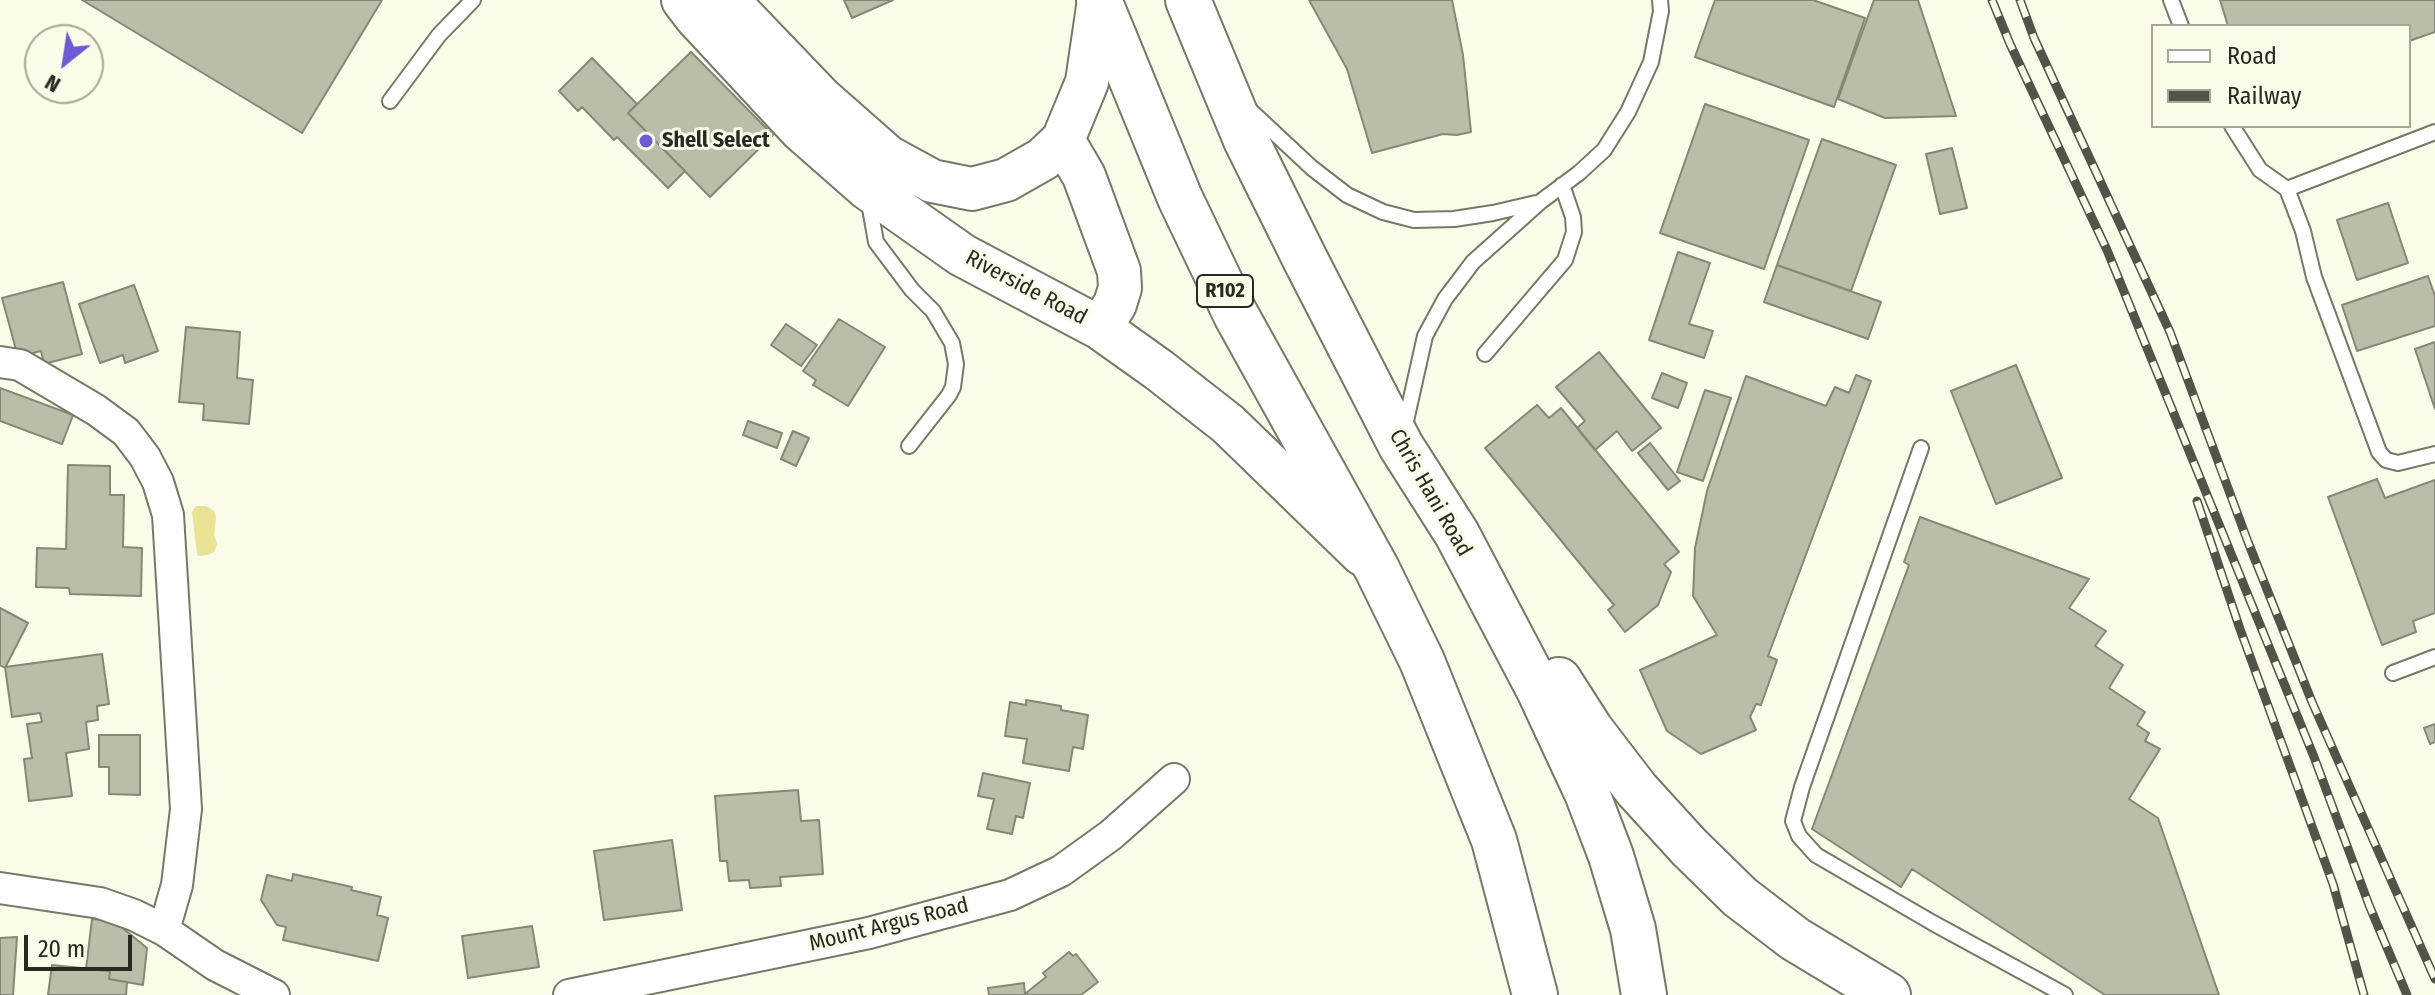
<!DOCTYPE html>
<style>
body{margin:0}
#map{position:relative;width:2435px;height:995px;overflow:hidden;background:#fbfbe9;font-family:"Fira Sans Condensed",sans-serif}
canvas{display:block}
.legend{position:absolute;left:2151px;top:24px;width:260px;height:104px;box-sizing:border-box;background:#fbfbe9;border:2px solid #a7a799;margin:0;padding:10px 14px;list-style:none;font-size:24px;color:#292922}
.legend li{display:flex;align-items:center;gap:16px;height:40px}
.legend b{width:40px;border:2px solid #a7a799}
.north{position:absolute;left:24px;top:24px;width:80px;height:80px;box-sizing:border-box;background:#fbfbe9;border:2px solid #a7a799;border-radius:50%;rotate:210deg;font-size:22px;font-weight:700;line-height:32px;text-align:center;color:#292922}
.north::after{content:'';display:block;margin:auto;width:28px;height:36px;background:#6b5bd5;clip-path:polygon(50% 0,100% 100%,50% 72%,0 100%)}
.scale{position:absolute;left:24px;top:935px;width:108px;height:36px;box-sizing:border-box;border:4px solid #292922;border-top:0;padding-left:10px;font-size:24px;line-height:28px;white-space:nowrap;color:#292922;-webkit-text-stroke:6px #fbfbe9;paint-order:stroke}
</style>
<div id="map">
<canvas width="2435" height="995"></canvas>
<ul class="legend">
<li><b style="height:10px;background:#fff"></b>Road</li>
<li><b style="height:10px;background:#53534a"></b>Railway</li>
</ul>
<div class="north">N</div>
<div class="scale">20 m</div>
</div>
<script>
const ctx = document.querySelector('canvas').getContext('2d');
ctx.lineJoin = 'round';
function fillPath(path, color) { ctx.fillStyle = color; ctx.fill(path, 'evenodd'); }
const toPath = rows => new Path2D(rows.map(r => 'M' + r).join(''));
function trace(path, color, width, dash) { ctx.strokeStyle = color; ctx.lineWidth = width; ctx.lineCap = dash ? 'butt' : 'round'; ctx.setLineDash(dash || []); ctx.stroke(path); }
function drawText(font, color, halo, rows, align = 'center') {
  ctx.font = font + ' "Fira Sans Condensed",sans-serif'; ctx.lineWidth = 6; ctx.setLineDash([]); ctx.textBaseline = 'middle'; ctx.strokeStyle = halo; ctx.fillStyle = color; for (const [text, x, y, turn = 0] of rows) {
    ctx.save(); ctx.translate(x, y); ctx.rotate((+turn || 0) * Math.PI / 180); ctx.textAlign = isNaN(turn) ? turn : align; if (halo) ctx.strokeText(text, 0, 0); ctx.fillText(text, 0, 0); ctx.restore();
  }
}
const water = toPath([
 [196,506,206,506,214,511,216,518,214,535,217,544,214,552,208,555,198,556,196,547,192,512]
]);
const building = toPath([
 [82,0,382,0,302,133,82,0],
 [844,0,893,0,852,18,844,0],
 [1309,0,1452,0,1463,55,1471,132,1457,135,1443,134,1372,153,1347,69,1309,0],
 [1715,0,1813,0,1865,18,1834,107,1695,57,1715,0],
 [1874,0,1918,0,1956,116,1885,118,1838,99,1874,0],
 [2220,0,2435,0,2435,32,2409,41,2409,26,2228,26,2220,0],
 [691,52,773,135,710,197,628,113,691,52],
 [592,58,637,104,628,113,685,171,668,188,617,137,614,140,582,107,578,111,559,91,592,58],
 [1705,104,1809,140,1764,269,1660,233,1705,104],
 [1822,139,1896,165,1851,291,1777,265,1822,139],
 [1952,148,1967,208,1940,214,1926,154,1952,148],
 [2388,203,2408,263,2357,280,2337,220,2388,203],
 [1678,252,1710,263,1689,324,1713,331,1704,358,1649,340,1678,252],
 [1777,265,1881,302,1868,339,1764,302,1777,265],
 [2428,276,2435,296,2435,326,2357,351,2342,305,2428,276],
 [63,282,82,354,44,364,41,351,18,357,2,298,63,282],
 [134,285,158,351,125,363,123,355,100,363,79,304,134,285],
 [839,319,885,347,848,406,813,385,816,380,803,371,839,319],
 [786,324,817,345,801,366,771,345,786,324],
 [186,327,240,332,237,378,253,380,249,424,203,420,204,404,179,402,186,327],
 [2435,342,2435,409,2415,349,2435,342],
 [1599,352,1661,428,1632,451,1617,431,1595,450,1577,428,1585,421,1556,387,1599,352],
 [2016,365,2062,478,1996,504,1951,391,2016,365],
 [1662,373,1687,383,1678,408,1652,398,1662,373],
 [1856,375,1871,381,1768,656,1777,660,1761,705,1756,704,1750,717,1756,730,1701,754,1667,731,1640,670,1717,635,1693,596,1695,548,1707,491,1746,376,1826,406,1835,387,1849,393,1856,375],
 [0,388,73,415,62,444,0,421,0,388],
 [1705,390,1731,398,1703,481,1677,472,1705,390],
 [1537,405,1549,418,1561,408,1679,552,1664,564,1671,572,1658,605,1625,632,1608,610,1614,605,1485,448,1537,405],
 [748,421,782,433,777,448,743,435,748,421],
 [793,431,809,438,796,466,781,459,793,431],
 [1650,443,1680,481,1668,490,1638,453,1650,443],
 [68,465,110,466,110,495,124,495,123,547,142,548,141,596,70,594,69,588,36,587,37,548,66,549,68,465],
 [2377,479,2385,498,2435,480,2435,613,2413,621,2416,632,2382,645,2328,497,2377,479],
 [1920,517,2089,579,2069,608,2106,631,2095,646,2123,665,2109,688,2145,712,2137,725,2149,733,2145,741,2160,749,2129,799,2158,818,2219,995,2105,995,1912,869,1901,887,1812,829,1909,565,1904,562,1920,517],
 [0,608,28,623,5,668,0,665,0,608],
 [102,654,109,704,97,706,98,720,86,722,89,749,66,753,72,796,29,801,24,759,32,758,27,724,42,722,40,713,12,717,5,667,102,654],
 [1026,700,1061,706,1061,710,1088,715,1083,749,1073,747,1069,771,1023,763,1027,739,1005,736,1010,702,1026,705,1026,700],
 [2435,724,2435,742,2430,744,2424,728,2435,724],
 [99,735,140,735,140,795,109,794,109,767,99,767,99,735],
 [983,773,1030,783,1023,818,1016,816,1012,834,987,829,994,799,978,796,983,773],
 [798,790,801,821,819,820,823,874,780,877,781,886,750,888,749,880,729,881,727,861,720,861,715,796,798,790],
 [672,840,682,910,604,920,594,851,672,840],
 [293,874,352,887,351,890,381,897,377,915,388,918,378,961,283,940,286,927,277,925,261,900,267,875,292,881,293,874],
 [92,919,114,921,147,948,143,985,109,979,110,971,86,969,92,919],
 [532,926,539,967,468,978,462,936,532,926],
 [17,937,13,995,0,995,0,938,17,937],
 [1069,952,1073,956,1076,954,1098,982,1081,995,1028,995,1026,993,1046,977,1043,973,1069,952],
 [52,965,110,971,109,979,127,982,126,995,48,995,52,965],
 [1024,983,1025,995,989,995,988,988,1024,983]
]);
const service = toPath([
 [2171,0,2181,26],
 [390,101,439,35,473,0],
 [1251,111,1312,168,1347,195,1383,212,1414,220,1454,219,1493,213,1536,203],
 [2232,126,2260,170,2287,189],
 [2435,132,2287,189,2303,231,2314,277,2379,452,2386,460,2398,463,2435,454],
 [868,197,876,242,912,290,933,311,952,343,956,364,953,387,949,395,909,446],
 [1485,354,1565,260,1574,232,1573,217,1562,185],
 [1404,430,1425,336,1445,299,1473,262,1540,202,1579,173,1604,150,1628,112,1651,62,1661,11,1660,0],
 [1921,448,1802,787,1793,821,1799,836,1816,855,1933,923,2065,995],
 [2393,673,2435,657]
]);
const minor = toPath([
 [0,362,20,365,96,410,126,432,145,457,158,482,168,515,186,809,177,885,164,930],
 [0,888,100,903,134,915,164,930,215,965,274,995],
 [569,995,869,933,1010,895,1061,871,1111,835,1174,779]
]);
const secondary = toPath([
 [683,0,696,17,801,130,867,188,962,255,1100,328,1159,370,1228,424,1362,554],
 [727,0,821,98,888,157,932,181,972,189,1006,180,1043,159,1063,140,1087,82,1099,0],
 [1063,140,1084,176,1119,271,1120,288,1115,304,1100,328]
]);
const primary = toPath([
 [1099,0,1180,198,1236,315,1377,569,1422,661,1494,840,1535,995],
 [1188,0,1246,140,1305,259,1401,446,1457,534,1539,690,1587,793,1611,856,1633,929,1644,995],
 [1559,680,1591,730,1637,790,1689,847,1740,897,1795,939,1888,995]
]);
const rail = toPath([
 [1992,0,2010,44,2107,250,2314,757,2369,905,2407,995],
 [2020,0,2034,38,2170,332,2248,542,2312,702,2435,979],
 [2197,501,2240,629,2333,884,2364,995]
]);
const markers = [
 [646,141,8,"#6b5bd5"]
];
const shields = [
 [1225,291,56]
];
const shieldNames = [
 ["R102",1225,291]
];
const poiNames = [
 ["Shell Select",662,141]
];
const streetNames = [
 ["Riverside Road",1026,288,28],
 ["Chris Hani Road",1430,493,60],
 ["Mount Argus Road",889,925,-14]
];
fillPath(water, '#e9e393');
fillPath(building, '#bcbcab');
trace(building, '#888777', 2);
trace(service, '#787868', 18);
trace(minor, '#787868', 34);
trace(secondary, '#787868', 46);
trace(primary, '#787868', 48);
trace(service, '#fff', 14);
trace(minor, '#fff', 30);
trace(secondary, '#fff', 42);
trace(primary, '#fff', 44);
trace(rail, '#53534a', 9);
trace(rail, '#fbfbe9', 6, [18]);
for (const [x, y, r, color] of markers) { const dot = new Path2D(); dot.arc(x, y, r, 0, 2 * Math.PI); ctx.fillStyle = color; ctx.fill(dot); trace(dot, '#fbfbe9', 3); }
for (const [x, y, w] of shields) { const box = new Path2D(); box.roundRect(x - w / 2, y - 16, w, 32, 6); ctx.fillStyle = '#fbfbe9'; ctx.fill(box); trace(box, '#292922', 2); }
drawText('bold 20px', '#292922', null, shieldNames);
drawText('bold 22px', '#292922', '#fbfbe9', poiNames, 'left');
drawText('22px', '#292922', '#fbfbe9', streetNames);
</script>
